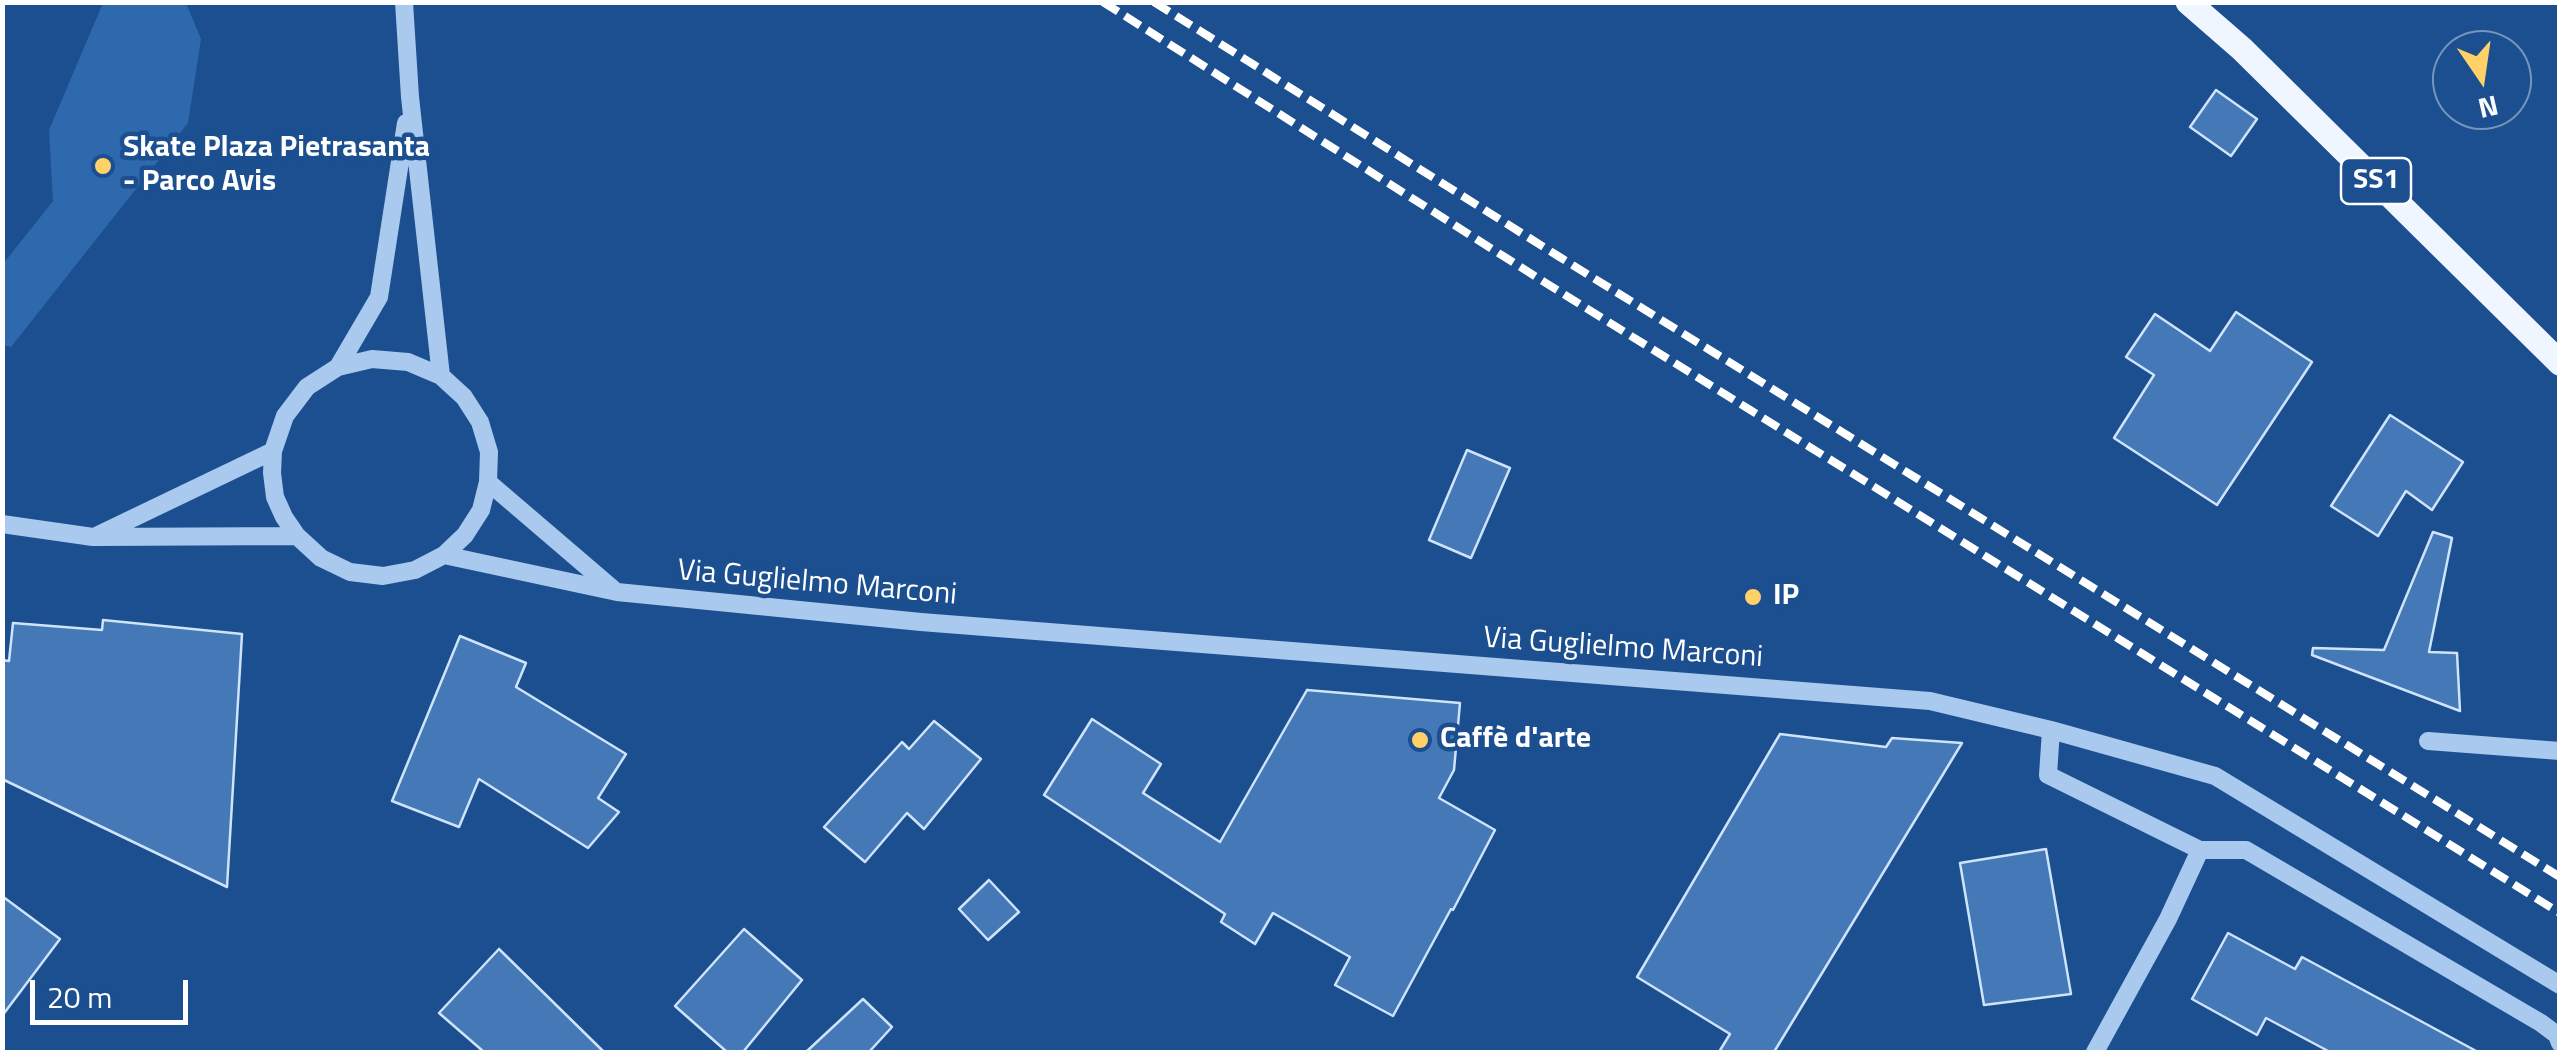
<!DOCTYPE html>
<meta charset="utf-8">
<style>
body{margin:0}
#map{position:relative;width:2562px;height:1055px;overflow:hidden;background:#1b4f8f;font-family:"Titillium Web",sans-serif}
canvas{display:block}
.frame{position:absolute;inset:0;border:5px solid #fff;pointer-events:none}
.north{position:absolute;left:2432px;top:30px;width:100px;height:100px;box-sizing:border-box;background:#1b4f8f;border:2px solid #7695bc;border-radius:50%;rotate:167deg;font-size:28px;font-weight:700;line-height:40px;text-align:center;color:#fff}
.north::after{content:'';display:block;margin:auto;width:35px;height:45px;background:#ffd166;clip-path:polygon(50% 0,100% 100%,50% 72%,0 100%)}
.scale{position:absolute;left:30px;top:980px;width:158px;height:45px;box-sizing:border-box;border:5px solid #fff;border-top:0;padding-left:12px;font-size:30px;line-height:35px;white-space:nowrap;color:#fff;-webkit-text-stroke:8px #1b4f8f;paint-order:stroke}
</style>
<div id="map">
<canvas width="2562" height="1055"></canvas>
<div class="frame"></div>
<div class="north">N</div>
<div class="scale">20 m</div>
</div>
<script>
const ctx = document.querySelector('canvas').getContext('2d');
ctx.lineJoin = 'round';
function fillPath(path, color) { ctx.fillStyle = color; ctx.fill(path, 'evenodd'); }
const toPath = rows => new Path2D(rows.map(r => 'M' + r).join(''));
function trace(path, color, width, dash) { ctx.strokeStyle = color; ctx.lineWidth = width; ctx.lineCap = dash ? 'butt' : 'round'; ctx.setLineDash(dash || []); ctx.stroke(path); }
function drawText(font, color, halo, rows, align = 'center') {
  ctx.font = font + ' "Titillium Web",sans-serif'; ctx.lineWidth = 9; ctx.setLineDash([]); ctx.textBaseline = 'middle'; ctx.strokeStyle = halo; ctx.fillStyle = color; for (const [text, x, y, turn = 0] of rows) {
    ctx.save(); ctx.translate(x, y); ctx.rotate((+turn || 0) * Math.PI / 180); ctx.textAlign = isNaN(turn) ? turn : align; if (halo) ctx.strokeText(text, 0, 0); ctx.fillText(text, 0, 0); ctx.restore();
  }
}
const green = toPath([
 [103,3,186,3,201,39,188,123,11,347,3,345,3,264,53,201,49,130]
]);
const building = toPath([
 [2216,90,2257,119,2231,156,2190,127,2216,90],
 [2236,312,2312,362,2217,505,2114,438,2154,375,2126,357,2155,314,2210,351,2236,312],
 [2390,415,2463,462,2432,510,2406,491,2378,536,2331,506,2390,415],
 [1467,450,1510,468,1471,558,1429,540,1467,450],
 [2433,532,2452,538,2429,652,2457,653,2460,711,2312,655,2313,648,2384,650,2433,532],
 [103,620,242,634,227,887,2,779,2,660,9,661,13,623,102,630,103,620],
 [460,636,526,663,516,687,626,754,598,798,619,812,588,848,479,779,459,827,392,801,460,636],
 [1307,690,1460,703,1454,770,1439,798,1495,830,1453,910,1451,909,1393,1016,1335,985,1350,957,1273,913,1255,944,1221,922,1225,914,1044,795,1092,719,1161,764,1143,793,1220,842,1307,690],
 [934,721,981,759,924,829,907,813,865,862,824,827,902,742,909,749,934,721],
 [1780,734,1886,747,1892,738,1962,743,1774,1052,1719,1052,1730,1034,1637,977,1780,734],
 [2046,849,2071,994,1984,1005,1960,863,2046,849],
 [989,880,1019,912,988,940,959,909,989,880],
 [2,896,60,939,2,1016,2,896],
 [744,929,802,980,743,1052,727,1052,675,1006,744,929],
 [2228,933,2295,969,2302,957,2478,1052,2330,1052,2266,1018,2257,1035,2192,999,2228,933],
 [499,949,604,1052,484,1052,439,1013,499,949],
 [863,999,892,1027,869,1052,806,1052,863,999]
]);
const minor = toPath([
 [404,2,410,97,441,376],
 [338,367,379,297,406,123],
 [488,482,613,589],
 [2,524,93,537,297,536],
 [98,535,273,451],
 [444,555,465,535,481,510,488,482,489,452,480,422,464,397,441,376,408,362,372,359,338,367,307,387,285,416,273,451,272,473,275,497,284,517,297,536,321,558,350,572,383,576,415,570,444,555,617,592,921,622,1930,701,2051,730,2215,776,2560,985],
 [2051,730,2048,775,2200,850,2168,919,2095,1052],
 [2428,741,2560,751],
 [2200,850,2246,850,2541,1023,2557,1035,2560,1043]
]);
const major = toPath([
 [2188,2,2242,49,2560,363]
]);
const rail = toPath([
 [1103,2,1541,280,2560,913],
 [1154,2,1558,256,2560,877]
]);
const markers = [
 [103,166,10,"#ffd166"],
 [1753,597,10,"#ffd166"],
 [1420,740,10,"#ffd166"]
];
const shields = [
 [2376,181,70]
];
const shieldNames = [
 ["SS1",2376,181]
];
const poiNames = [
 ["Skate Plaza Pietrasanta",123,149],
 ["- Parco Avis",123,183],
 ["IP",1773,597],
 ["Caffè d'arte",1440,740]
];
const streetNames = [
 ["Via Guglielmo Marconi",817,584,5],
 ["Via Guglielmo Marconi",1623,649,4]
];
fillPath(green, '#2e69ad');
fillPath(building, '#4478b7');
trace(building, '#cfe3fa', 2.5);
trace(minor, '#a9c9ee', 18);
trace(major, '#f0f6ff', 25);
trace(rail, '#fff', 8, [18, 8]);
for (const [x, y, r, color] of markers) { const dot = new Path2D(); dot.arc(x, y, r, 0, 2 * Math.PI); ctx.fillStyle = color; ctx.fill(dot); trace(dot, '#1b4f8f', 4); }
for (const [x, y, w] of shields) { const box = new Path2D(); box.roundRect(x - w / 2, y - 23, w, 46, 8); ctx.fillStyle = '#1b4f8f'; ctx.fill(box); trace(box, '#fff', 2.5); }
drawText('bold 28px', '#fff', null, shieldNames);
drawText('bold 30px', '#fff', '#1b4f8f', poiNames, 'left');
drawText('30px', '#fff', '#1b4f8f', streetNames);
</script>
